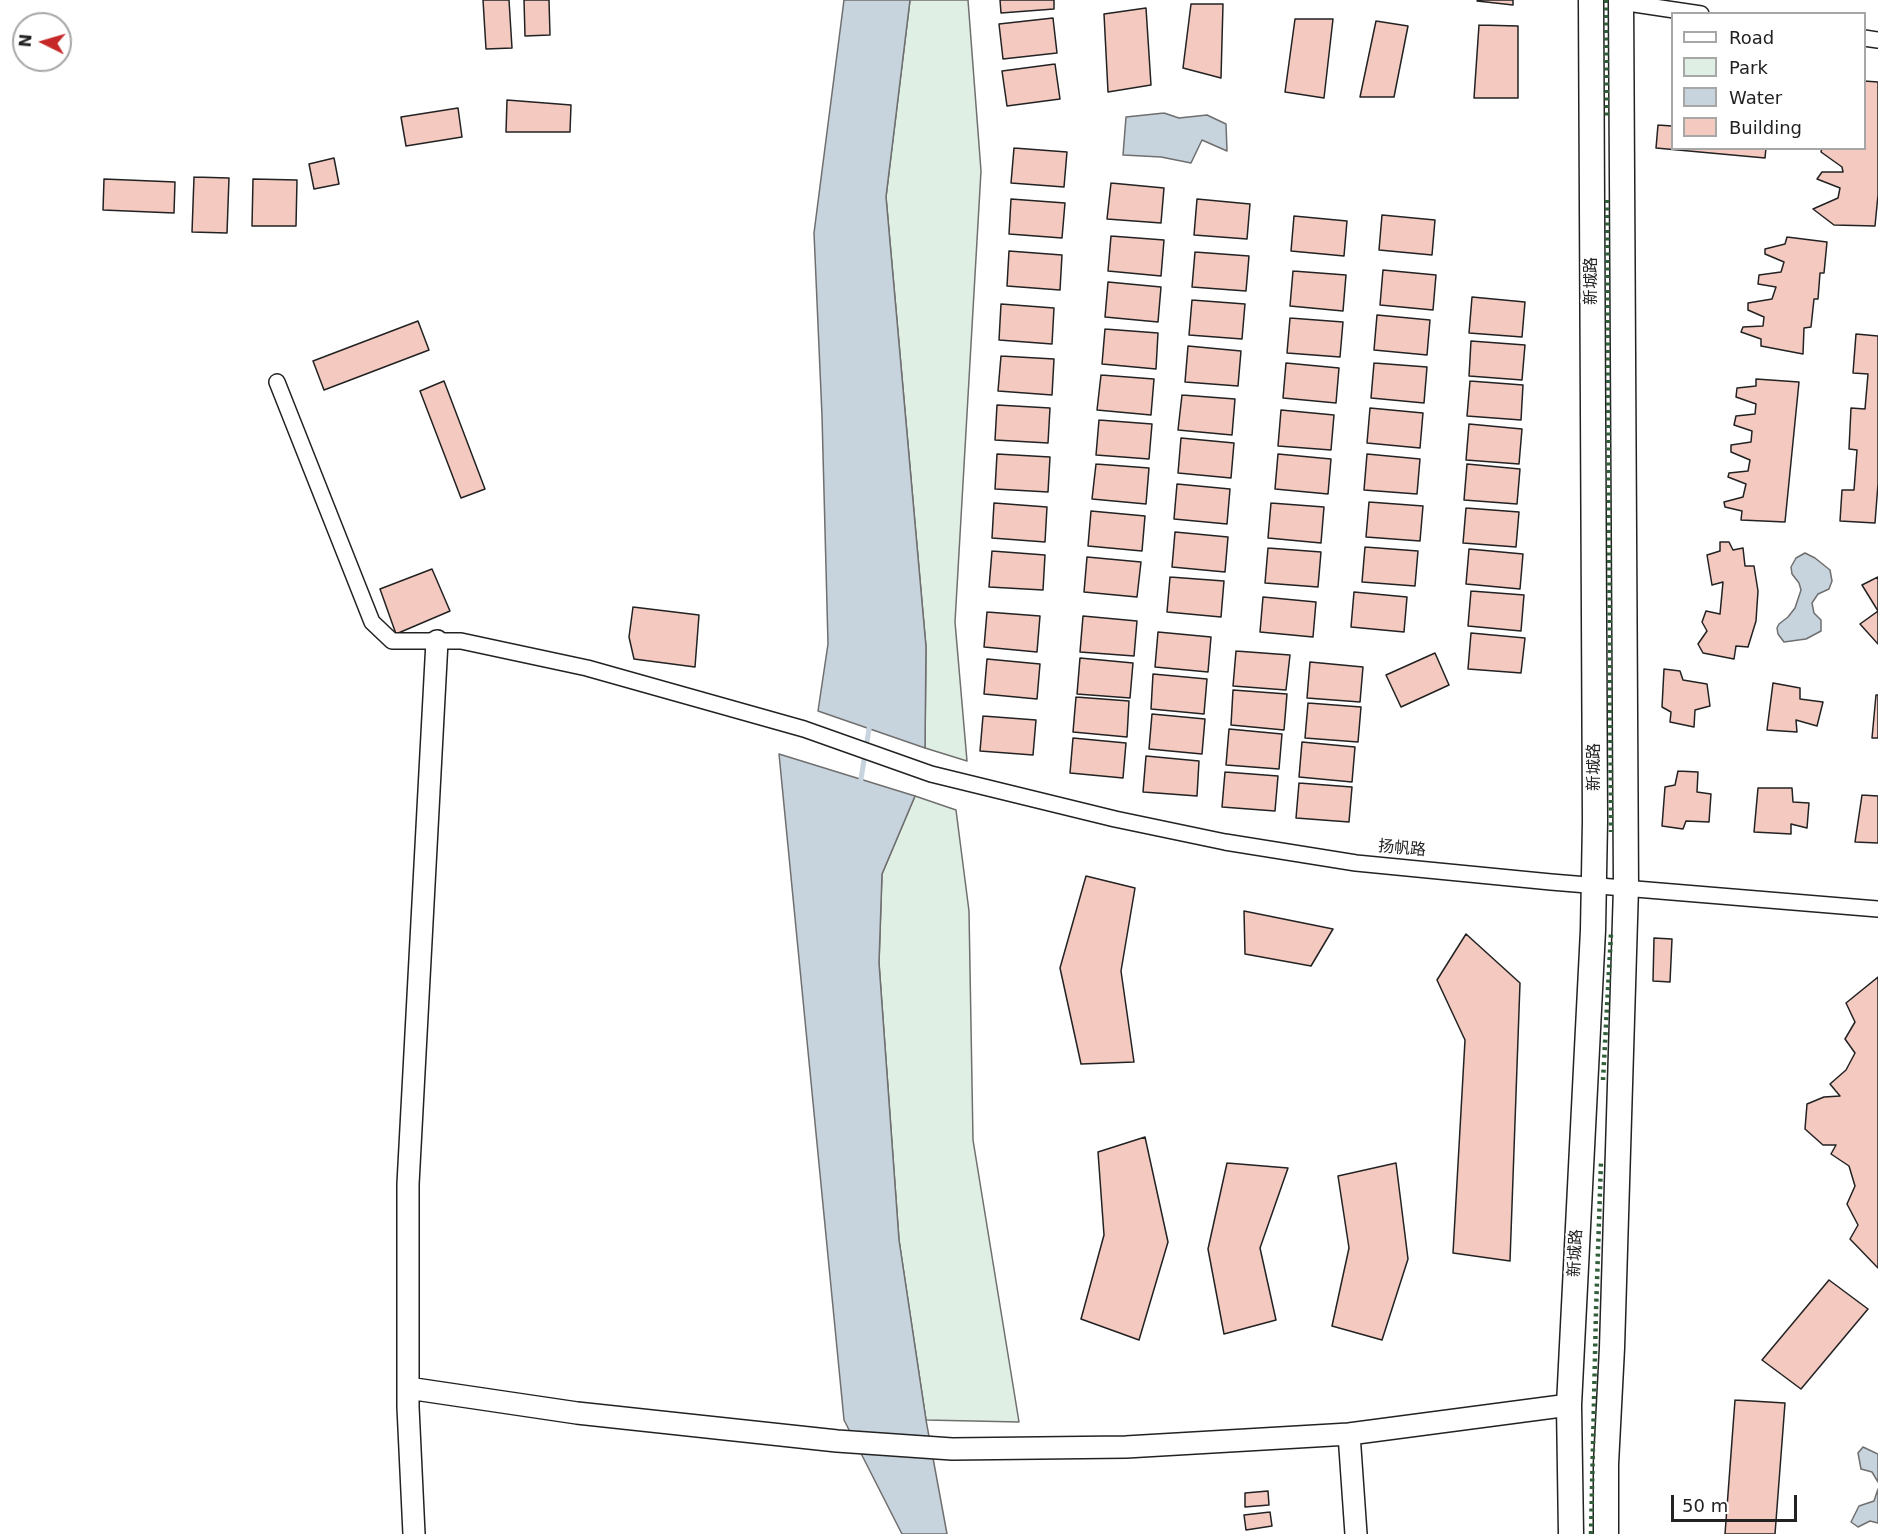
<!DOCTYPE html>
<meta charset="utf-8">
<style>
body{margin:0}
#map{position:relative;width:1878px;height:1534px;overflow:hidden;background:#fff;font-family:"DejaVu Sans",sans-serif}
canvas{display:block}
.legend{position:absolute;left:1671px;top:12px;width:195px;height:138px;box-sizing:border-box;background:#fff;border:2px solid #a7a7a7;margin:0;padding:8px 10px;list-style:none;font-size:18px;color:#222}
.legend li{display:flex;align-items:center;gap:12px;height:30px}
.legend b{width:30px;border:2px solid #a7a7a7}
.north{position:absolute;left:12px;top:12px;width:60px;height:60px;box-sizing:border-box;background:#fff;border:2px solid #a7a7a7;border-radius:50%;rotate:275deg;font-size:16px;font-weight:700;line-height:24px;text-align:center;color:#222}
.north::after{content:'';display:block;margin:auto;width:21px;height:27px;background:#c62828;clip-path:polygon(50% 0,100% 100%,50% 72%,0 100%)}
.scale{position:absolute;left:1671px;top:1495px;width:126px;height:27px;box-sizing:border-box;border:3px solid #222;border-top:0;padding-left:8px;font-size:18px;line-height:21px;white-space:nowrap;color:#222;-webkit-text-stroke:4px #fff;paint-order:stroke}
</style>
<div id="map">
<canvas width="1878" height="1534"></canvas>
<ul class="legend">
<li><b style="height:8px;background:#fff"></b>Road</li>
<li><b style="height:16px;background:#e0efe3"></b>Park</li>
<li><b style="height:16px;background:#c7d3dd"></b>Water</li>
<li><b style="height:16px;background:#f3c9c0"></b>Building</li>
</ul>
<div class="north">N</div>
<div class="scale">50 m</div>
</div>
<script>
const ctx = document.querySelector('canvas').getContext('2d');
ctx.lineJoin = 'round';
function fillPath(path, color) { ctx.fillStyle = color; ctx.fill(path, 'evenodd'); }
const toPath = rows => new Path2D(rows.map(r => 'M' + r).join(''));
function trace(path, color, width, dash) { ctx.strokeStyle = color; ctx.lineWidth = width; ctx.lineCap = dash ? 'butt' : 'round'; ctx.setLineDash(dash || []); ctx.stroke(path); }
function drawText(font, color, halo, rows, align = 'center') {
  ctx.font = font + ' "DejaVu Sans","Noto Sans SC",sans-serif'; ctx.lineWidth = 4.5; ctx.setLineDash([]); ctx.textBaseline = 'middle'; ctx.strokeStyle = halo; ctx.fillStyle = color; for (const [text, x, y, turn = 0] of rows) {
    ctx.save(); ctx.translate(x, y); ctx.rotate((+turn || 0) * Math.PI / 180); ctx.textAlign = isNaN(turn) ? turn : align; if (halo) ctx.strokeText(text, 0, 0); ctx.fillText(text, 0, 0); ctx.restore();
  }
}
const green = toPath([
 [910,0,968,0,981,171,955,622,967,761,925,748,926,647,886,197,910,0],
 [915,796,956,810,969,911,973,1140,1019,1422,926,1420,899,1240,879,963,882,874,915,796]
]);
const water = toPath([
 [844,0,910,0,886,197,926,647,925,748,818,711,828,644,822,416,814,233,844,0],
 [1164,113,1179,118,1207,115,1226,124,1227,151,1202,140,1191,163,1161,157,1123,155,1126,117,1164,113],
 [1805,553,1815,558,1830,570,1832,581,1829,589,1818,594,1812,603,1814,613,1821,620,1821,631,1806,639,1784,642,1778,634,1777,628,1779,624,1788,617,1795,608,1801,590,1799,583,1792,574,1791,567,1796,558,1805,553],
 [779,754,915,796,882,874,879,963,899,1240,926,1420,947,1534,902,1534,844,1420,779,754],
 [1863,1447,1878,1454,1878,1482,1872,1472,1861,1469,1858,1453,1863,1447],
 [1878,1489,1878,1523,1870,1521,1858,1527,1851,1522,1859,1506,1874,1501,1878,1489]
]);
const stream = toPath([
 [860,785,870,723]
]);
const building = toPath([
 [483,0,509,0,512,48,486,49,483,0],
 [524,0,549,0,550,35,525,36,524,0],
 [1000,0,1054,0,1054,9,1001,13,1000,0],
 [1478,0,1513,0,1513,5,1477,1,1478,0],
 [1191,4,1223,4,1221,78,1183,68,1191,4],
 [1146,8,1151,85,1108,92,1104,14,1146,8],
 [1053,18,1057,53,1003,59,999,24,1053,18],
 [1295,19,1333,19,1324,98,1285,92,1295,19],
 [1376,21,1408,26,1394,97,1360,97,1376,21],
 [1479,25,1518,26,1518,98,1474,98,1479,25],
 [1055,64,1060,99,1007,106,1002,71,1055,64],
 [1864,81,1878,82,1878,195,1875,226,1834,225,1813,209,1838,198,1840,188,1817,179,1822,172,1843,172,1842,167,1821,152,1822,148,1864,148,1864,81],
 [507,100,571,105,570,132,506,132,507,100],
 [458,108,462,137,406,146,401,117,458,108],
 [1658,125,1672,126,1672,148,1766,148,1765,158,1656,148,1658,125],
 [1014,148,1067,152,1064,187,1011,183,1014,148],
 [334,158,339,184,314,189,309,164,334,158],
 [194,177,229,178,227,233,192,232,194,177],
 [104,179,175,182,174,213,103,210,104,179],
 [253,179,297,180,296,226,252,226,253,179],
 [1111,183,1164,188,1161,223,1107,219,1111,183],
 [1011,199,1065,203,1062,238,1009,234,1011,199],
 [1197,199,1250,204,1247,239,1194,235,1197,199],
 [1382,215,1435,220,1432,255,1379,250,1382,215],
 [1294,216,1347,221,1344,256,1291,251,1294,216],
 [1111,236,1164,240,1161,276,1108,271,1111,236],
 [1787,237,1827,242,1824,273,1820,273,1818,299,1814,299,1811,327,1804,328,1803,354,1761,346,1761,339,1741,332,1743,327,1763,326,1764,317,1748,310,1748,303,1772,299,1776,287,1758,284,1759,275,1781,272,1784,262,1765,254,1765,249,1785,244,1787,237],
 [1009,251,1062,255,1060,290,1007,286,1009,251],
 [1195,252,1249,256,1246,291,1192,287,1195,252],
 [1383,270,1436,275,1433,310,1380,305,1383,270],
 [1293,271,1346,275,1343,311,1290,306,1293,271],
 [1108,282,1161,287,1158,322,1105,317,1108,282],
 [1472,297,1525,302,1522,337,1469,333,1472,297],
 [1192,300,1245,304,1242,339,1189,335,1192,300],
 [1001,304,1054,308,1052,344,999,340,1001,304],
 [1377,315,1430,320,1427,355,1374,350,1377,315],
 [1290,318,1343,322,1340,357,1287,353,1290,318],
 [418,321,429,350,324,390,313,361,418,321],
 [1105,329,1158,333,1156,369,1102,364,1105,329],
 [1856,334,1878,336,1878,484,1875,523,1840,521,1842,490,1854,490,1857,450,1849,449,1851,408,1865,409,1868,374,1853,373,1856,334],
 [1471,341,1525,345,1522,380,1469,376,1471,341],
 [1188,346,1241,351,1238,386,1185,382,1188,346],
 [1001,356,1054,359,1052,395,998,391,1001,356],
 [1286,363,1339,368,1336,403,1283,398,1286,363],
 [1374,363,1427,367,1424,403,1371,398,1374,363],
 [1101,375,1154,379,1151,415,1097,410,1101,375],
 [1756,379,1799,382,1785,522,1741,520,1742,511,1725,507,1724,502,1743,497,1746,484,1728,477,1729,473,1748,471,1750,460,1731,452,1731,445,1751,442,1752,431,1734,425,1736,416,1755,414,1756,404,1736,397,1737,388,1756,386,1756,379],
 [444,381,485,489,461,498,420,391,444,381],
 [1470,381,1523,385,1521,420,1467,416,1470,381],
 [1182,395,1235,399,1232,435,1178,430,1182,395],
 [997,405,1050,408,1048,443,995,440,997,405],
 [1370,408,1423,413,1420,448,1367,443,1370,408],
 [1281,410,1334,415,1331,450,1278,446,1281,410],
 [1099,420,1152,424,1149,459,1096,455,1099,420],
 [1469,424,1522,429,1519,464,1466,460,1469,424],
 [1181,438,1234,443,1231,478,1178,473,1181,438],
 [997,454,1050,457,1048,492,995,489,997,454],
 [1278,454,1331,459,1328,494,1275,489,1278,454],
 [1367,454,1420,459,1417,494,1364,490,1367,454],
 [1096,464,1149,468,1146,504,1092,499,1096,464],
 [1467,464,1520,469,1517,504,1464,500,1467,464],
 [1177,484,1230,489,1227,524,1174,519,1177,484],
 [1369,502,1423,506,1420,541,1366,537,1369,502],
 [994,503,1047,507,1045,542,992,538,994,503],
 [1271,503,1324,507,1321,543,1268,538,1271,503],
 [1466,508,1519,512,1516,547,1463,543,1466,508],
 [1091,511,1145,516,1142,551,1088,546,1091,511],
 [1175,532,1228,537,1225,572,1172,567,1175,532],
 [1720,542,1729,542,1733,550,1743,548,1745,566,1754,566,1758,591,1756,621,1748,647,1736,646,1734,659,1703,653,1698,644,1707,631,1702,622,1706,611,1720,614,1723,582,1712,585,1707,555,1720,551,1720,542],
 [1365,547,1418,551,1415,586,1362,582,1365,547],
 [1268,548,1321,552,1318,587,1265,583,1268,548],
 [1469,549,1523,554,1520,589,1466,584,1469,549],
 [992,551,1045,555,1043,590,989,587,992,551],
 [1087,557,1141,562,1137,597,1084,592,1087,557],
 [432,569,450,611,396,634,380,589,432,569],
 [1170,577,1224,581,1221,617,1167,612,1170,577],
 [1878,577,1878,611,1862,585,1878,577],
 [1471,591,1524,595,1521,631,1468,626,1471,591],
 [1354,592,1407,597,1404,632,1351,627,1354,592],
 [1263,597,1316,602,1313,637,1260,632,1263,597],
 [633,607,699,615,695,667,634,659,629,637,633,607],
 [1878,611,1878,644,1860,624,1878,611],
 [987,612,1040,616,1037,652,984,647,987,612],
 [1083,616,1137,621,1134,656,1080,652,1083,616],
 [1158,632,1211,637,1208,672,1155,667,1158,632],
 [1471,633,1525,638,1521,673,1468,669,1471,633],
 [1236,651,1290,655,1286,690,1233,686,1236,651],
 [1435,653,1449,685,1401,707,1386,675,1435,653],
 [1080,658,1133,663,1130,698,1077,694,1080,658],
 [987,659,1040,664,1037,699,984,694,987,659],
 [1310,662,1363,667,1360,702,1307,698,1310,662],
 [1664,669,1680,671,1683,680,1707,684,1710,706,1695,710,1694,727,1670,722,1671,712,1662,707,1664,669],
 [1153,674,1207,679,1204,714,1151,709,1153,674],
 [1773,683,1800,688,1800,699,1823,702,1817,726,1796,720,1797,732,1767,730,1773,683],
 [1233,690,1287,694,1284,730,1231,725,1233,690],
 [1876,695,1878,695,1878,738,1872,738,1876,695],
 [1076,697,1129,701,1127,737,1073,732,1076,697],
 [1308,703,1361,707,1358,742,1305,738,1308,703],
 [1152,714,1205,719,1202,754,1149,749,1152,714],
 [983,716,1036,720,1033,755,980,751,983,716],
 [1229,729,1282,734,1279,769,1226,765,1229,729],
 [1073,738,1126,743,1123,778,1070,773,1073,738],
 [1302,742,1355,747,1352,782,1299,777,1302,742],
 [1146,756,1199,761,1197,796,1143,792,1146,756],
 [1678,771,1698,772,1697,792,1711,794,1709,822,1686,821,1683,829,1662,826,1665,787,1675,785,1678,771],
 [1225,772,1278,776,1275,811,1222,807,1225,772],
 [1299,783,1352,787,1349,822,1296,818,1299,783],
 [1758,788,1792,788,1793,802,1809,803,1807,828,1791,824,1791,834,1754,832,1758,788],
 [1862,795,1878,796,1878,843,1855,842,1862,795],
 [1086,876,1135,888,1121,971,1134,1062,1081,1064,1060,968,1086,876],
 [1244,911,1333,929,1311,966,1245,954,1244,911],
 [1466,934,1520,983,1510,1261,1453,1253,1465,1040,1437,980,1466,934],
 [1654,938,1672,939,1670,982,1653,981,1654,938],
 [1878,977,1878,1268,1850,1239,1858,1225,1847,1204,1855,1186,1849,1166,1831,1154,1836,1145,1823,1145,1805,1129,1807,1104,1824,1097,1840,1096,1830,1084,1846,1070,1855,1053,1845,1039,1855,1022,1846,1003,1878,977],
 [1145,1137,1168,1242,1139,1340,1081,1319,1104,1235,1098,1152,1145,1137],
 [1227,1163,1288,1168,1260,1248,1276,1320,1224,1334,1208,1249,1227,1163],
 [1396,1163,1408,1259,1382,1340,1332,1326,1349,1248,1338,1176,1396,1163],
 [1829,1280,1868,1309,1801,1389,1762,1360,1829,1280],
 [1735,1400,1785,1403,1775,1534,1725,1534,1735,1400],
 [1268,1491,1269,1505,1245,1507,1245,1493,1268,1491],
 [1270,1512,1272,1526,1246,1530,1244,1515,1270,1512]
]);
const street = toPath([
 [1621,2,1701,14],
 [1864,38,1878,40],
 [277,382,372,622,392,641,461,641,587,668,804,729,931,774,1115,819,1225,842,1356,863,1551,882,1878,909]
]);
const secondary = toPath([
 [408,1388,577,1413,837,1441,952,1449,1126,1447,1349,1434,1569,1405],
 [1349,1434,1356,1534],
 [414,1534,408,1407,408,1184,437,641]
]);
const primary = toPath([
 [1571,1534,1569,1405,1593,930,1595,821,1591,0],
 [1606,1534,1606,1464,1612,1348,1626,887,1621,0]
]);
const hedge = toPath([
 [1606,0,1607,120],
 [1607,200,1611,832],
 [1603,1080,1611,934],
 [1591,1534,1596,1311,1601,1162]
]);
const streetNames = [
 ["新城路",1592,281,-90],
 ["新城路",1595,767,-90],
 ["扬帆路",1402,849,5],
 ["新城路",1576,1253,-87]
];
fillPath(green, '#e0efe3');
trace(green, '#6f6f6f', 1.5);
fillPath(water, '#c7d3dd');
trace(water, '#6f6f6f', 1.5);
trace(stream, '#c7d3dd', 5);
fillPath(building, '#f3c9c0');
trace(building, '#222', 1.5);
trace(street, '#222', 18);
trace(secondary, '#222', 24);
trace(primary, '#222', 27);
trace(street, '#fff', 15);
trace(secondary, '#fff', 21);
trace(primary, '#fff', 24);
trace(hedge, '#2f5e38', 4.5, [3, 4.5]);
drawText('16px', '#222', '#fff', streetNames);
</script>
